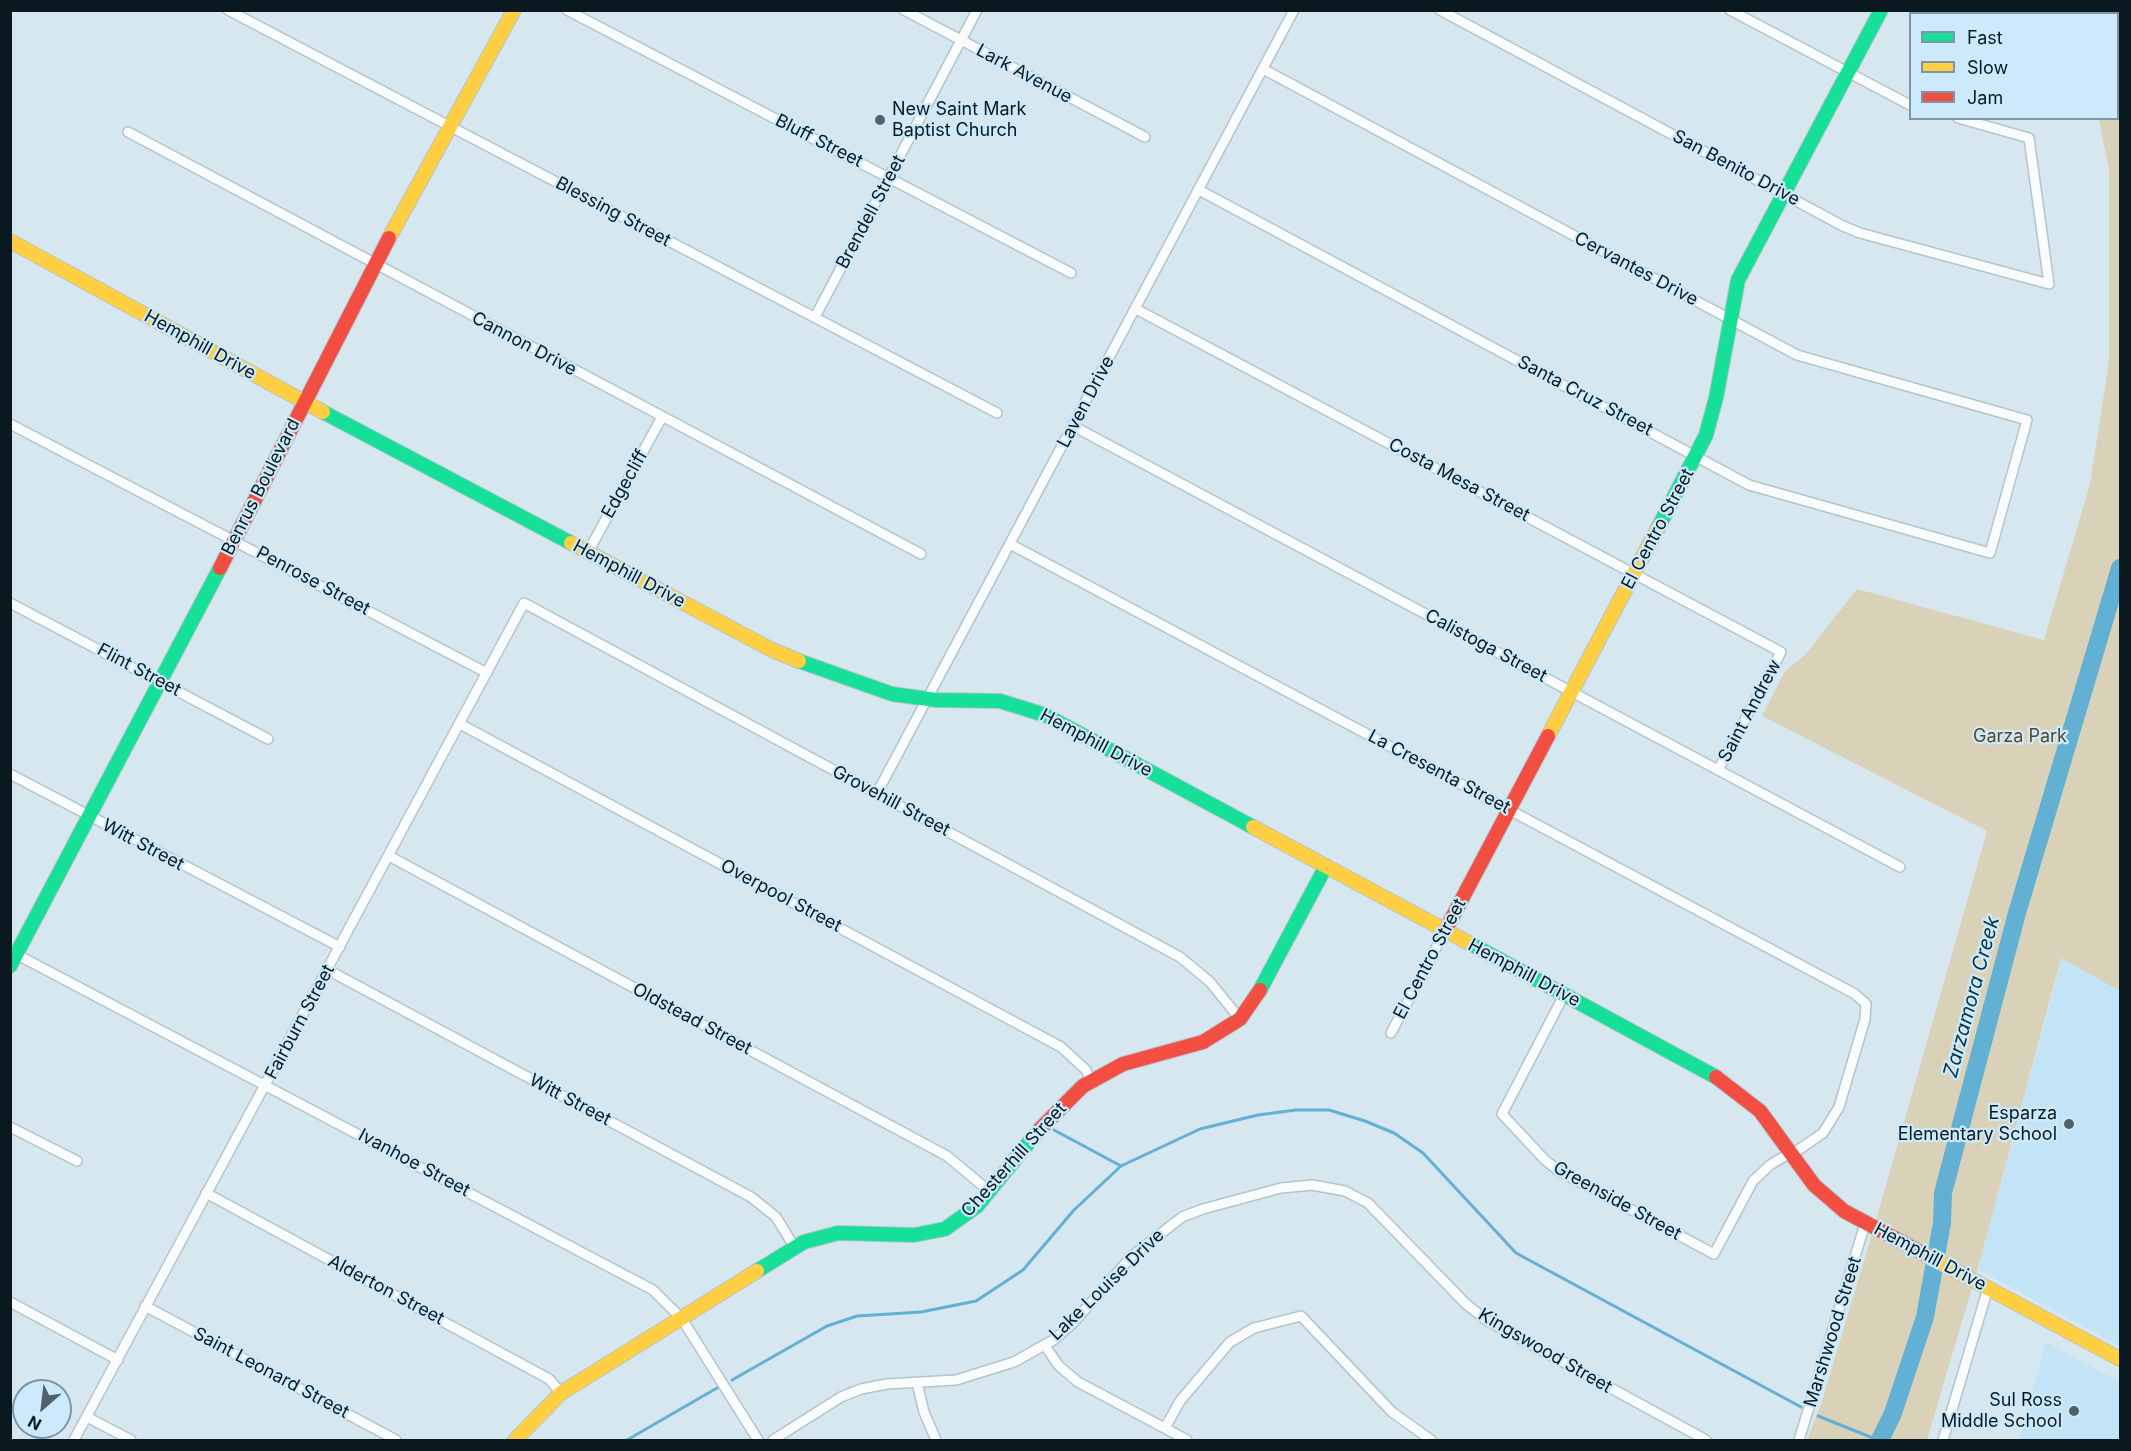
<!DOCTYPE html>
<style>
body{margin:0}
#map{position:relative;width:2131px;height:1451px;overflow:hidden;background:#d6e7f0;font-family:Inter,sans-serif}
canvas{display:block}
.frame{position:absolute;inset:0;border:12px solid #0a1920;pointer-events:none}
.legend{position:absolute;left:1909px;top:12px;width:210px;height:108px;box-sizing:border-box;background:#cceafb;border:2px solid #7e96a3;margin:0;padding:8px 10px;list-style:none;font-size:18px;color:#0a1920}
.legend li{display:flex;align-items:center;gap:12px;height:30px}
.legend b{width:30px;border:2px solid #7e96a3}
.north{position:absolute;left:12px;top:1379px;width:60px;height:60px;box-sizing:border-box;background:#cceafb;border:2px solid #7e96a3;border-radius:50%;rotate:208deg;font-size:16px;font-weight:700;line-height:24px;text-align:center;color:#0a1920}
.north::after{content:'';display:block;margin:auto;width:21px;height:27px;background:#516169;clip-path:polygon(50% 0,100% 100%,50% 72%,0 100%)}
</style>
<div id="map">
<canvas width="2131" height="1451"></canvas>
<div class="frame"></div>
<ul class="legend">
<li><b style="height:8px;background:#16e098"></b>Fast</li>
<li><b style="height:8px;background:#ffcf43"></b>Slow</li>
<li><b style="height:8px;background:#f24e42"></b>Jam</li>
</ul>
<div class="north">N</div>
</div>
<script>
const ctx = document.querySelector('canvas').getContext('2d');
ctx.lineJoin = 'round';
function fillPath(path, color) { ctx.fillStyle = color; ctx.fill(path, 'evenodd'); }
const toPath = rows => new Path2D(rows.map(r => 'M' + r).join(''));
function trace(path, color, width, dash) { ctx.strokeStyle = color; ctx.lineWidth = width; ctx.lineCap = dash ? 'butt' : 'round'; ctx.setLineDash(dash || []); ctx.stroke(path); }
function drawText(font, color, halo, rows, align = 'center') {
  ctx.font = font + ' Inter,sans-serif'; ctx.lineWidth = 4.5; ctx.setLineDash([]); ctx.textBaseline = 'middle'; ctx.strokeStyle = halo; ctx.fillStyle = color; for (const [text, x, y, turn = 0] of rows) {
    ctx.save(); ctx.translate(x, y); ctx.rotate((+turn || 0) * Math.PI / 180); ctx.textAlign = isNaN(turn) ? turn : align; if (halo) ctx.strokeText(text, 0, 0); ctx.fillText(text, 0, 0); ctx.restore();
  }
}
const built = toPath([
 [2062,958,2120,991,2120,1346,1978,1269],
 [2046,1342,2120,1382,2120,1440,2019,1440]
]);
const green = toPath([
 [2077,11,2120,11,2120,991,2061,958,1981,1257,1927,1440,1807,1440,1821,1404,1870,1241,1987,831,1762,716,1785,671,1805,655,1857,589,2044,640,2090,484,2109,361,2109,170,2099,119,2118,118,2118,14,2078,13]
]);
const stream = toPath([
 [1054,1130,1121,1166,1200,1129,1258,1115,1296,1110,1329,1110,1365,1121,1394,1133,1423,1153,1516,1253,1801,1407],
 [732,1380,827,1326,857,1316,921,1312,976,1301,1023,1270,1074,1210,1121,1166],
 [1818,1416,1878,1440],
 [627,1440,717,1388]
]);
const river = toPath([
 [1880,1440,1893,1413,1925,1317,1942,1223,1943,1193,2017,913,2120,568]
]);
const street = toPath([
 [228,10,997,413],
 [567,10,1071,273],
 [904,10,1145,137],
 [1440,10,1843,226,1860,233,2049,284,2029,138,1958,118],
 [1730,10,1910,105],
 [128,132,921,554],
 [1199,190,1749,485,1990,553,2027,420,1797,355,1263,69],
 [1136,309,1781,652,1718,770],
 [815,317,977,10],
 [10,424,487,673],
 [1073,426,1900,867],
 [1010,544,1855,994,1866,1004,1865,1019,1839,1107,1823,1133,1791,1155],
 [588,552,662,417],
 [10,603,268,739],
 [460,724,1061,1047,1086,1070,1091,1081],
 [10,774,340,947],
 [877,793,1294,10],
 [389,856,947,1156,989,1191],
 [12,952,653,1290,682,1319,758,1440],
 [328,970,751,1197,776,1217,795,1248],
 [1564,995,1502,1114,1545,1160,1559,1171,1714,1254,1753,1181,1770,1165,1790,1153],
 [1391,1033,1445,931],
 [10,1127,77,1161],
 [206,1193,549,1379,561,1393],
 [10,1302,118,1360],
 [145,1306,396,1440],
 [1045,1346,1059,1366,1078,1382,1187,1440],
 [917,1383,924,1412,936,1440],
 [87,1417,131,1440],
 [1165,1428,1180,1401,1230,1342,1254,1328,1301,1316,1392,1412,1431,1440],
 [74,1440,524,603,1180,957,1210,982,1240,1019],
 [773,1440,841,1397,861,1389,887,1384,956,1380,1014,1362,1055,1339,1073,1323,1132,1256,1182,1217,1203,1209,1281,1188,1312,1185,1345,1191,1368,1203,1465,1303,1486,1320,1706,1440],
 [1799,1440,1865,1224],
 [1943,1440,1988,1288]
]);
const fast = toPath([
 [323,412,571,543],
 [1658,528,1706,435,1716,398,1738,280,1881,10],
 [799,661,892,694,936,700,1000,701,1045,715,1253,827],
 [1469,943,1716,1077],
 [10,966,220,568],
 [1260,990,1326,866],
 [757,1271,804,1242,838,1233,914,1235,945,1229,977,1206,1039,1130]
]);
const slow = toPath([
 [389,238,514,10],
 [10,241,323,412],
 [571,543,772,650,799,661],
 [1548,736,1658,528],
 [1253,827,1469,943],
 [1926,1255,2120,1359],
 [515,1440,561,1393,757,1271]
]);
const jam = toPath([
 [220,568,389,238],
 [1445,931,1548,736],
 [1716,1077,1760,1111,1814,1185,1844,1211,1926,1255],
 [1039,1130,1083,1086,1123,1064,1203,1042,1240,1019,1260,990]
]);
const markers = [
 [880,120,6,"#516169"],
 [2069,1124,6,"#516169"],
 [2074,1411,6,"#516169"]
];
const streetNames = [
 ["Lark Avenue",1024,74,28],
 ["Bluff Street",819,141,27],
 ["San Benito Drive",1736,168,28],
 ["Blessing Street",613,212,28],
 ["Brendell Street",871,212,-62],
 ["Cervantes Drive",1636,269,28],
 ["Cannon Drive",524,344,28],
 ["Hemphill Drive",200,345,29],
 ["Santa Cruz Street",1585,396,28],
 ["Laven Drive",1086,402,-62],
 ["Costa Mesa Street",1459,480,28],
 ["Edgecliff",625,484,-61],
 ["Benrus Boulevard",261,487,-63],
 ["El Centro Street",1658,529,-62],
 ["Hemphill Drive",629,574,28],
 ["Penrose Street",313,581,28],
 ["Calistoga Street",1486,646,28],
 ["Flint Street",139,670,28],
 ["Saint Andrew",1750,711,-62],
 ["Hemphill Drive",1096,743,28],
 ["La Cresenta Street",1439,772,28],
 ["Grovehill Street",891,801,28],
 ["Witt Street",143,845,28],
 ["Overpool Street",781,896,28],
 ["El Centro Street",1430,959,-62],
 ["Hemphill Drive",1524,973,28],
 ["Oldstead Street",692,1019,28],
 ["Fairburn Street",300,1022,-62],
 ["Witt Street",570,1100,28],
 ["Chesterhill Street",1014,1160,-48],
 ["Ivanhoe Street",414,1163,28],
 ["Greenside Street",1617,1201,29],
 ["Hemphill Drive",1930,1257,28],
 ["Lake Louise Drive",1107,1285,-44],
 ["Alderton Street",386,1290,28],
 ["Marshwood Street",1833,1332,-73],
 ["Kingswood Street",1545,1351,30],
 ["Saint Leonard Street",271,1373,28]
];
const poiNames = [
 ["New Saint Mark",892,110,"left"],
 ["Baptist Church",892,131,"left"],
 ["Esparza",2057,1114],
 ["Elementary School",2057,1135],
 ["Sul Ross",2062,1401],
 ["Middle School",2062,1422]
];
const parkNames = [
 ["Garza Park",2020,737]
];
const waterNames = [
 ["Zarzamora Creek",1972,997,-75]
];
fillPath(built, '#c3e4f6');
fillPath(green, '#dad2b8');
trace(stream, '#62b0d3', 3);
trace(river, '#62b0d3', 18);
trace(street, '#b5c3cb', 12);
trace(fast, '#b5c3cb', 16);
trace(slow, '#b5c3cb', 16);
trace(jam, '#b5c3cb', 16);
trace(street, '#f9fbfd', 9);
trace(fast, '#16e098', 14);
trace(slow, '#ffcf43', 14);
trace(jam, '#f24e42', 14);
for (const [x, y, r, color] of markers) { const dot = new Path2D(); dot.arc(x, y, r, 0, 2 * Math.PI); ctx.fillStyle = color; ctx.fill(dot); trace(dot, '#cceafb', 2); }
drawText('18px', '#0a1920', '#cceafb', streetNames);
drawText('18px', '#0a1920', '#cceafb', poiNames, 'right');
drawText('18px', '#5a4724', '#cceafb', parkNames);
drawText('italic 20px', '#063447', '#cceafb', waterNames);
</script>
